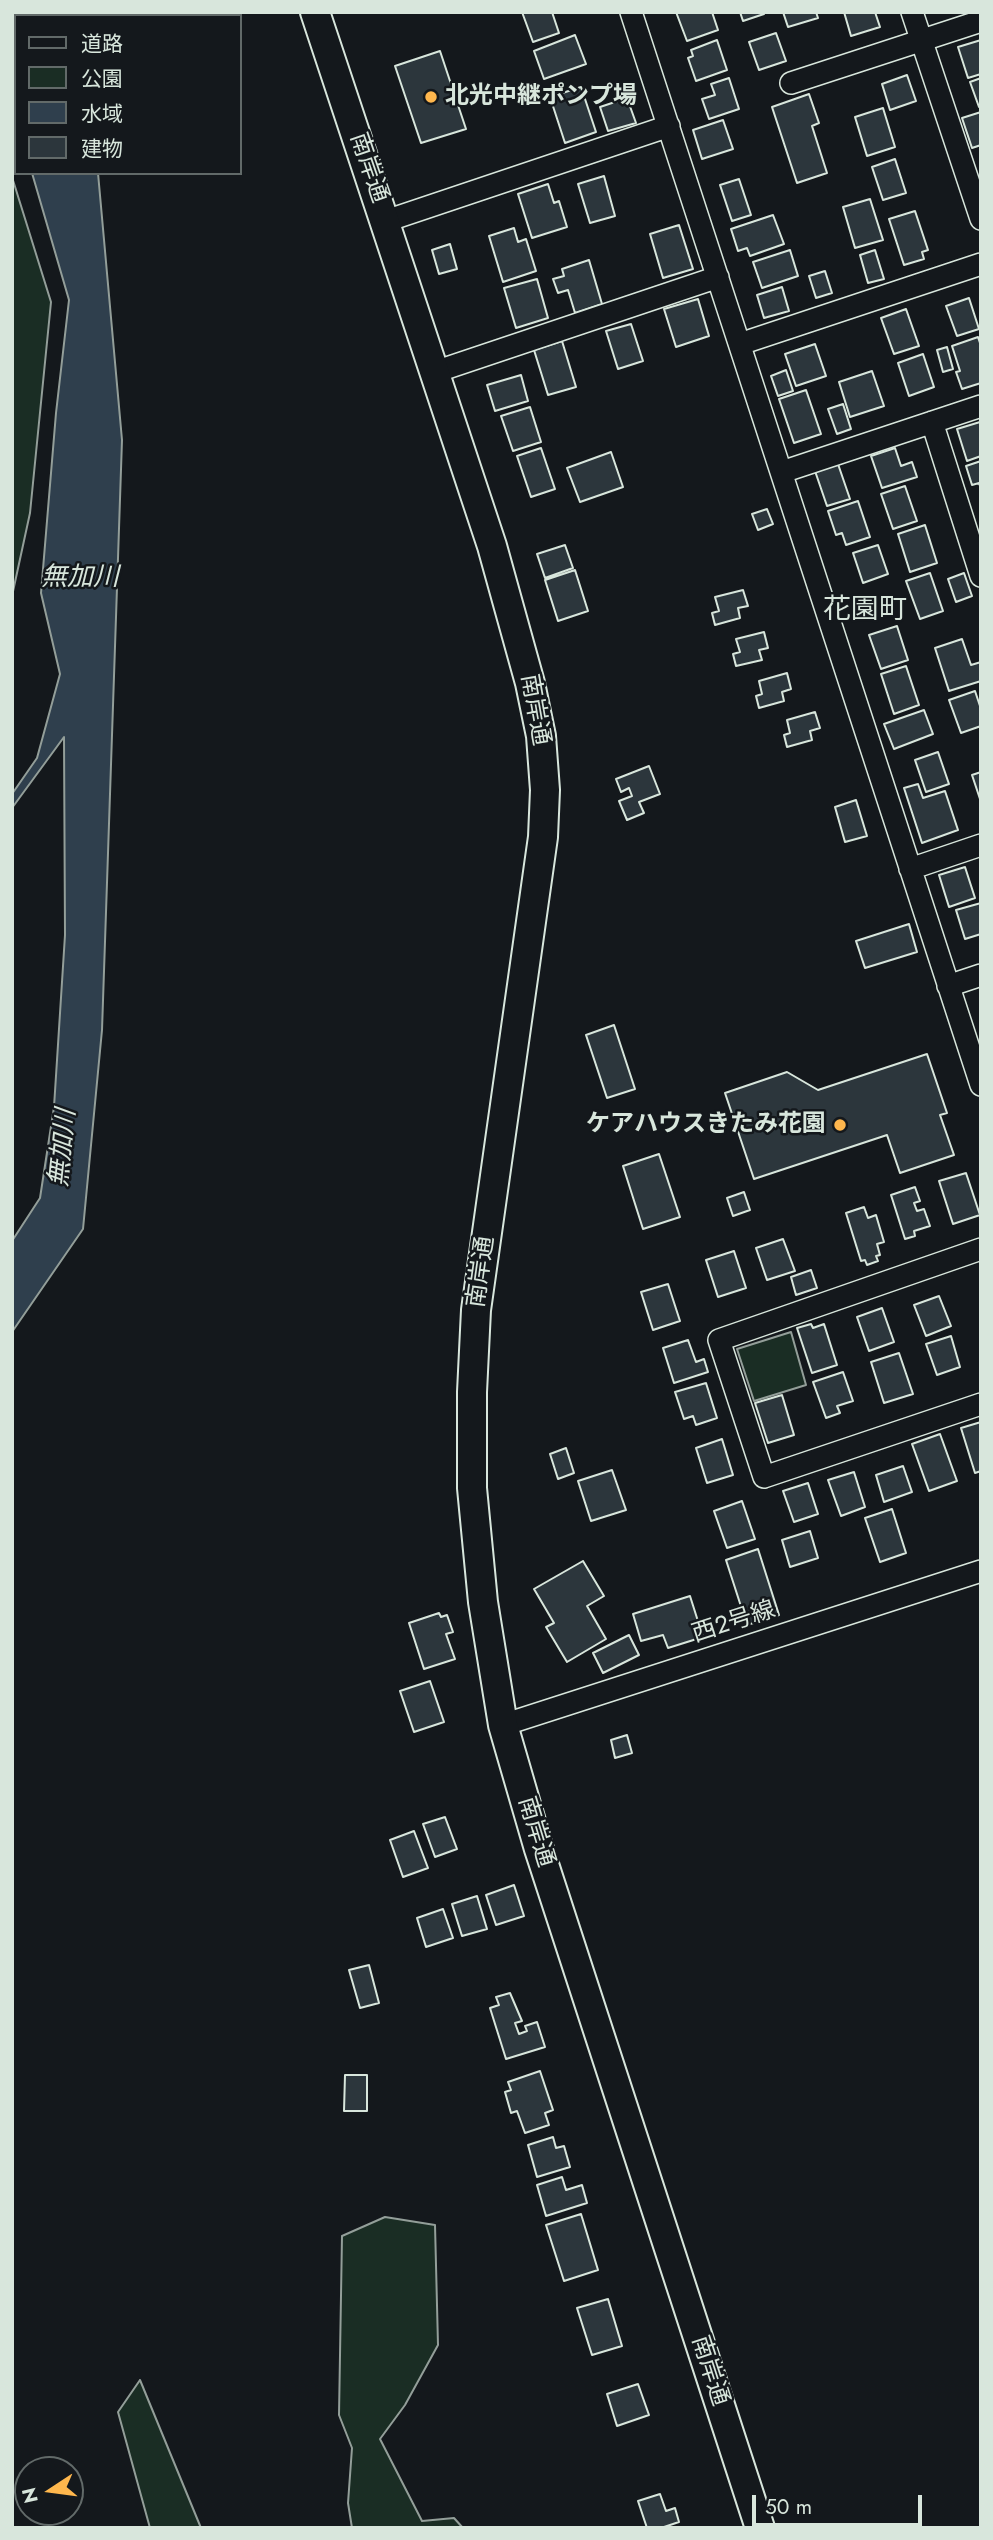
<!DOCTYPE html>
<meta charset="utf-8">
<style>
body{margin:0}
#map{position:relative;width:993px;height:2540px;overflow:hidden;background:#14181c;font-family:Jost,"Noto Sans JP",sans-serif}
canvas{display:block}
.frame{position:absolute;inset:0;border:14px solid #d8e6dc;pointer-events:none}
.legend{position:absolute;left:14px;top:14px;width:228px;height:161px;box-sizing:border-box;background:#14181c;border:2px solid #626a69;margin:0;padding:9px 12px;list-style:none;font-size:21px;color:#d8e6dc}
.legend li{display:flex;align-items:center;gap:14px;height:35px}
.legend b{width:35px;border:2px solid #626a69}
.north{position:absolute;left:14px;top:2456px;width:70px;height:70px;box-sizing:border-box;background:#14181c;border:2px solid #626a69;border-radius:50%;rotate:257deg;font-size:19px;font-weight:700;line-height:28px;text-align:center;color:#d8e6dc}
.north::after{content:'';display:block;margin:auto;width:24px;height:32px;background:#ffb74d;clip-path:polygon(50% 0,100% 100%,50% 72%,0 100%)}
.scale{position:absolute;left:752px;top:2495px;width:170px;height:32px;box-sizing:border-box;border:4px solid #d8e6dc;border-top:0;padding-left:9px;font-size:21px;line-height:24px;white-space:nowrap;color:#d8e6dc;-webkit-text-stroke:5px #14181c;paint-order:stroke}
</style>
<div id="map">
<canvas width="993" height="2540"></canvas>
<div class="frame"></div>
<ul class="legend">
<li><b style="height:9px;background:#14181c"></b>道路</li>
<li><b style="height:19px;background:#1a2d24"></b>公園</li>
<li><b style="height:19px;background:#2f3f4d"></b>水域</li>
<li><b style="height:19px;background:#2c363c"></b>建物</li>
</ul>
<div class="north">N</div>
<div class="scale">50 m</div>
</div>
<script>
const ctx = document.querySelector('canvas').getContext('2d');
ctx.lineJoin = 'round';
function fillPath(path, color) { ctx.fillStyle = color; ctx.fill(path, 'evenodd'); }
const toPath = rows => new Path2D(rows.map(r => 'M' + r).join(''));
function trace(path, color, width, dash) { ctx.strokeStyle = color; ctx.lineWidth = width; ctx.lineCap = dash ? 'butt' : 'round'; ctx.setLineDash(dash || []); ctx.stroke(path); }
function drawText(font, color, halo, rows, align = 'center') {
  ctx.font = font + ' Jost,"Noto Sans JP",sans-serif'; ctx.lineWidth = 5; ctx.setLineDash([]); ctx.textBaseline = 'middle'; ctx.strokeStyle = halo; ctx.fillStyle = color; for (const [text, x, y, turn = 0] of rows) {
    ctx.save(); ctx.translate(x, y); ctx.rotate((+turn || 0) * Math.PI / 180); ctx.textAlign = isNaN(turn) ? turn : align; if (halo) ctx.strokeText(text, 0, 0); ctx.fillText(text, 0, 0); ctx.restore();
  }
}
const green = toPath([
 [12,177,51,302,30,513,12,596,12,177],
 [791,1332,806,1385,754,1401,737,1349,791,1332],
 [385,2217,435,2225,438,2345,405,2405,380,2439,422,2521,454,2518,463,2528,352,2528,348,2503,352,2448,339,2415,342,2236,385,2217],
 [140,2380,201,2528,150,2528,118,2412,140,2380]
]);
const water = toPath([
 [32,173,98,173,122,440,102,1030,83,1229,12,1332,12,1241,40,1198,54,1107,65,935,64,737,12,808,12,794,37,758,60,674,41,593,56,413,69,300,32,173]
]);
const building = toPath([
 [522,12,552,12,559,33,533,42,522,12],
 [676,12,712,12,718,30,687,41,676,12],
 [740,12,763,12,764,14,743,21,740,12],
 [783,12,816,12,818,18,788,27,783,12],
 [844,12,875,12,880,27,851,36,844,12],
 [776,33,786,61,759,70,749,42,776,33],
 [575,35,586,64,544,79,534,51,575,35],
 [717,40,727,70,696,81,688,58,693,56,691,50,717,40],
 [981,40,981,74,968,78,958,47,981,40],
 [440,51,466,129,421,143,395,66,440,51],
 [907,75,916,101,890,110,882,84,907,75],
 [729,78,739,109,709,119,702,99,715,95,711,84,729,78],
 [981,78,981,107,979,107,970,82,981,78],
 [581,87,596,132,565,143,550,97,581,87],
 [809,94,819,123,812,126,827,173,797,183,772,107,809,94],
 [627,98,636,123,608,131,600,107,627,98],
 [883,108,895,147,867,156,855,117,883,108],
 [981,112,981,145,972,148,962,118,981,112],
 [723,120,733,149,702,159,693,130,723,120],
 [895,159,906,193,883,200,872,167,895,159],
 [604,176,615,216,590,223,578,184,604,176],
 [739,179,751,215,732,221,720,185,739,179],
 [548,184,554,203,559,201,567,227,532,238,518,194,548,184],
 [870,199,883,240,855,248,843,207,870,199],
 [915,211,928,250,922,252,924,259,904,265,889,219,915,211],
 [773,215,784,244,750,256,747,248,738,251,731,229,773,215],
 [679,225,693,269,663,278,650,234,679,225],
 [514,228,518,242,526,239,536,271,503,282,489,236,514,228],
 [450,244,457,269,439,274,432,250,450,244],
 [790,250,798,276,762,288,753,262,790,250],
 [875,250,884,279,868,283,860,255,875,250],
 [589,260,602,304,575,313,568,290,558,293,553,279,564,276,562,269,589,260],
 [825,271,832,293,816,298,809,276,825,271],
 [537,279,548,318,516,328,504,288,537,279],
 [782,287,789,311,764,318,757,295,782,287],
 [969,298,979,329,957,336,946,306,969,298],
 [698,299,709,336,676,347,664,309,698,299],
 [906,309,919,346,894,354,881,318,906,309],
 [631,324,643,361,618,369,606,331,631,324],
 [978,337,981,346,981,383,962,389,956,372,960,371,952,346,978,337],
 [562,341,576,387,548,395,534,350,562,341],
 [815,344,826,376,796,386,785,354,815,344],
 [947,347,953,369,943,372,937,350,947,347],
 [923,354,934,387,909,396,898,363,923,354],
 [786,370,793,391,778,396,771,376,786,370],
 [872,371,884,406,850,417,839,382,872,371],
 [521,375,528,401,495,411,487,385,521,375],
 [806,390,821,434,794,443,779,399,806,390],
 [843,404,851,429,837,434,828,409,843,404],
 [530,407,541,442,513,451,501,416,530,407],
 [980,422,981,456,967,461,957,429,980,422],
 [541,448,555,489,531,497,517,456,541,448],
 [895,448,901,466,912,462,917,477,882,488,871,456,895,448],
 [611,452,623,487,580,502,567,468,611,452],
 [981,461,981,489,979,483,972,485,966,466,981,461],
 [838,464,850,499,827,506,815,471,838,464],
 [905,486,917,521,893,529,881,494,905,486],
 [858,501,870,537,846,545,842,533,836,535,828,511,858,501],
 [767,509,773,524,758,530,752,514,767,509],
 [925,525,937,563,910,572,898,534,925,525],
 [565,545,573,568,545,578,537,554,565,545],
 [878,545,888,574,863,583,853,553,878,545],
 [575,570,588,611,558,621,545,580,575,570],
 [930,573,943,611,920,619,906,581,930,573],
 [964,573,972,596,956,602,948,579,964,573],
 [743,590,748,606,738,608,740,618,715,625,712,613,719,611,715,597,743,590],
 [897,626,908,660,881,669,869,635,897,626],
 [764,632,768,648,759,650,762,660,736,666,733,654,740,652,736,639,764,632],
 [962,639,971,665,981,662,981,681,949,691,935,648,962,639],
 [906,666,919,705,894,714,881,674,906,666],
 [787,673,791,689,782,692,784,701,759,708,756,696,762,694,759,681,787,673],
 [975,691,981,709,981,726,961,733,949,700,975,691],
 [924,710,933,734,894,749,884,724,924,710],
 [815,712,820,728,810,731,812,740,787,747,784,735,790,733,787,720,815,712],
 [938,752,949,784,926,792,915,760,938,752],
 [649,766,660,794,639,802,644,813,627,820,619,801,632,796,629,788,621,792,616,779,649,766],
 [981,772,981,802,972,775,981,772],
 [918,784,923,798,945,791,958,830,922,843,904,788,918,784],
 [856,800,867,836,845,842,835,807,856,800],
 [965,867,975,898,949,907,939,875,965,867],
 [981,903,981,934,965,939,956,910,981,903],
 [909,924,917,952,865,968,856,941,909,924],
 [614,1025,635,1089,607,1098,586,1035,614,1025],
 [927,1054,947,1113,940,1115,954,1155,900,1173,887,1135,754,1179,725,1093,787,1072,818,1090,927,1054],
 [659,1154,680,1217,643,1229,623,1166,659,1154],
 [966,1173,980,1215,953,1224,939,1181,966,1173],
 [915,1187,920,1201,914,1203,917,1211,924,1209,930,1226,914,1231,915,1236,905,1239,891,1195,915,1187],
 [744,1192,750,1210,733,1216,727,1198,744,1192],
 [864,1207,868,1218,876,1215,884,1242,877,1244,880,1255,876,1256,878,1261,867,1265,865,1260,861,1261,846,1213,864,1207],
 [783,1239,795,1271,767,1280,756,1248,783,1239],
 [734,1251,746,1288,718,1297,706,1260,734,1251],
 [811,1270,817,1288,796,1295,791,1277,811,1270],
 [668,1284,680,1321,653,1330,641,1292,668,1284],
 [939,1296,951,1326,926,1336,914,1305,939,1296],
 [882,1308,894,1342,869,1351,857,1317,882,1308],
 [811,1324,813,1328,824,1324,837,1365,812,1373,797,1328,811,1324],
 [951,1336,960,1367,937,1375,926,1344,951,1336],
 [688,1340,696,1362,704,1359,708,1372,674,1383,663,1348,688,1340],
 [899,1353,913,1394,884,1403,871,1362,899,1353],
 [843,1372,853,1401,837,1406,840,1413,826,1418,813,1382,843,1372],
 [706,1383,717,1418,696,1425,693,1416,684,1419,675,1392,706,1383],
 [782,1395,794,1435,768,1443,755,1403,782,1395],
 [981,1422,981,1471,975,1473,961,1428,981,1422],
 [940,1434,957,1481,929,1491,912,1444,940,1434],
 [722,1439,733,1475,707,1483,696,1448,722,1439],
 [566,1448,574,1473,558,1479,550,1454,566,1448],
 [903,1466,912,1492,884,1502,876,1475,903,1466],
 [612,1470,626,1510,591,1521,578,1481,612,1470],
 [854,1472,865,1507,841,1516,828,1480,854,1472],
 [808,1483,818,1514,794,1522,783,1491,808,1483],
 [742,1501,755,1539,727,1548,714,1511,742,1501],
 [892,1509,906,1553,880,1562,865,1518,892,1509],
 [810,1531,818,1558,790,1567,782,1540,810,1531],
 [758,1549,779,1615,747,1625,726,1560,758,1549],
 [583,1561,604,1596,587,1606,606,1639,567,1662,546,1627,554,1623,534,1589,583,1561],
 [690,1596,703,1637,668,1648,663,1635,641,1641,633,1614,690,1596],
 [439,1613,441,1617,447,1615,453,1632,446,1634,455,1659,424,1669,409,1623,439,1613],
 [629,1635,639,1655,603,1673,593,1653,629,1635],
 [430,1681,444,1722,414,1732,400,1691,430,1681],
 [627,1735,632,1753,615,1758,611,1740,627,1735],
 [445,1817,457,1849,435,1857,423,1824,445,1817],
 [414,1831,428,1868,403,1877,390,1840,414,1831],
 [514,1885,524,1916,496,1925,486,1895,514,1885],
 [477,1896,487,1929,462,1936,452,1904,477,1896],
 [443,1909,453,1938,426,1947,417,1918,443,1909],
 [369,1965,379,2003,360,2008,349,1970,369,1965],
 [510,1993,522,2021,515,2023,519,2034,527,2031,525,2026,537,2022,545,2047,506,2059,490,2008,499,2005,496,1997,510,1993],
 [540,2071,553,2110,545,2113,549,2125,525,2133,517,2111,511,2113,505,2092,511,2090,508,2082,540,2071],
 [345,2075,367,2075,367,2111,344,2111,345,2075],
 [553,2137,556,2148,564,2146,570,2167,537,2177,528,2145,553,2137],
 [562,2177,566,2190,582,2185,587,2203,546,2216,537,2185,562,2177],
 [581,2214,598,2270,564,2281,546,2225,581,2214],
 [608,2299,622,2346,592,2355,577,2308,608,2299],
 [638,2384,649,2415,617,2426,607,2394,638,2384],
 [660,2494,666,2511,675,2508,679,2522,661,2528,647,2528,638,2501,660,2494]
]);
const minor = toPath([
 [631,12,981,1085],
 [912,12,981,219],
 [791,83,981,21],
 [386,221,669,126],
 [740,344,981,264],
 [435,372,718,277],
 [932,422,981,576],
 [782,472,981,406],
 [910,869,981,845],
 [948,986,981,975],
 [981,1249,719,1340,764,1477,981,1404],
 [503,1725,981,1571]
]);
const secondary = toPath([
 [315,12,492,546,530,683,541,736,545,790,543,837,476,1310,472,1392,472,1488,483,1602,503,1725,539,1849,760,2528]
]);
const markers = [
 [431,97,7,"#ffb74d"],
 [840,1125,7,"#ffb74d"]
];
const poiNames = [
 ["北光中継ポンプ場",445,97],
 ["ケアハウスきたみ花園",826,1125,"right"]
];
const streetNames = [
 ["南岸通",368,168,71],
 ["南岸通",534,710,80],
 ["南岸通",482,1272,-82],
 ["西2号線",734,1623,-18],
 ["南岸通",535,1832,73],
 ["南岸通",709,2371,72]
];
const waterNames = [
 ["無加川",80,579],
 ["無加川",64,1148,-84]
];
const quarterNames = [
 ["花園町",865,611]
];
fillPath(green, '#1a2d24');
trace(green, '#939e99', 2);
fillPath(water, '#2f3f4d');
trace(water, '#939e99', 2);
fillPath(building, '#2c363c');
trace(building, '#d8e6dc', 2);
trace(minor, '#d8e6dc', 24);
trace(secondary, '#d8e6dc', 32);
trace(minor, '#14181c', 21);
trace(secondary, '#14181c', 28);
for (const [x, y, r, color] of markers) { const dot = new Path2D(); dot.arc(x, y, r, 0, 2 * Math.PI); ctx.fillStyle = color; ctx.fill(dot); trace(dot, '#14181c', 2.5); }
drawText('bold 24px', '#d8e6dc', '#14181c', poiNames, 'left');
drawText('24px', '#d8e6dc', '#14181c', streetNames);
drawText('italic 26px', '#d8e6dc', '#14181c', waterNames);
drawText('28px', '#d8e6dc', '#14181c', quarterNames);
</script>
